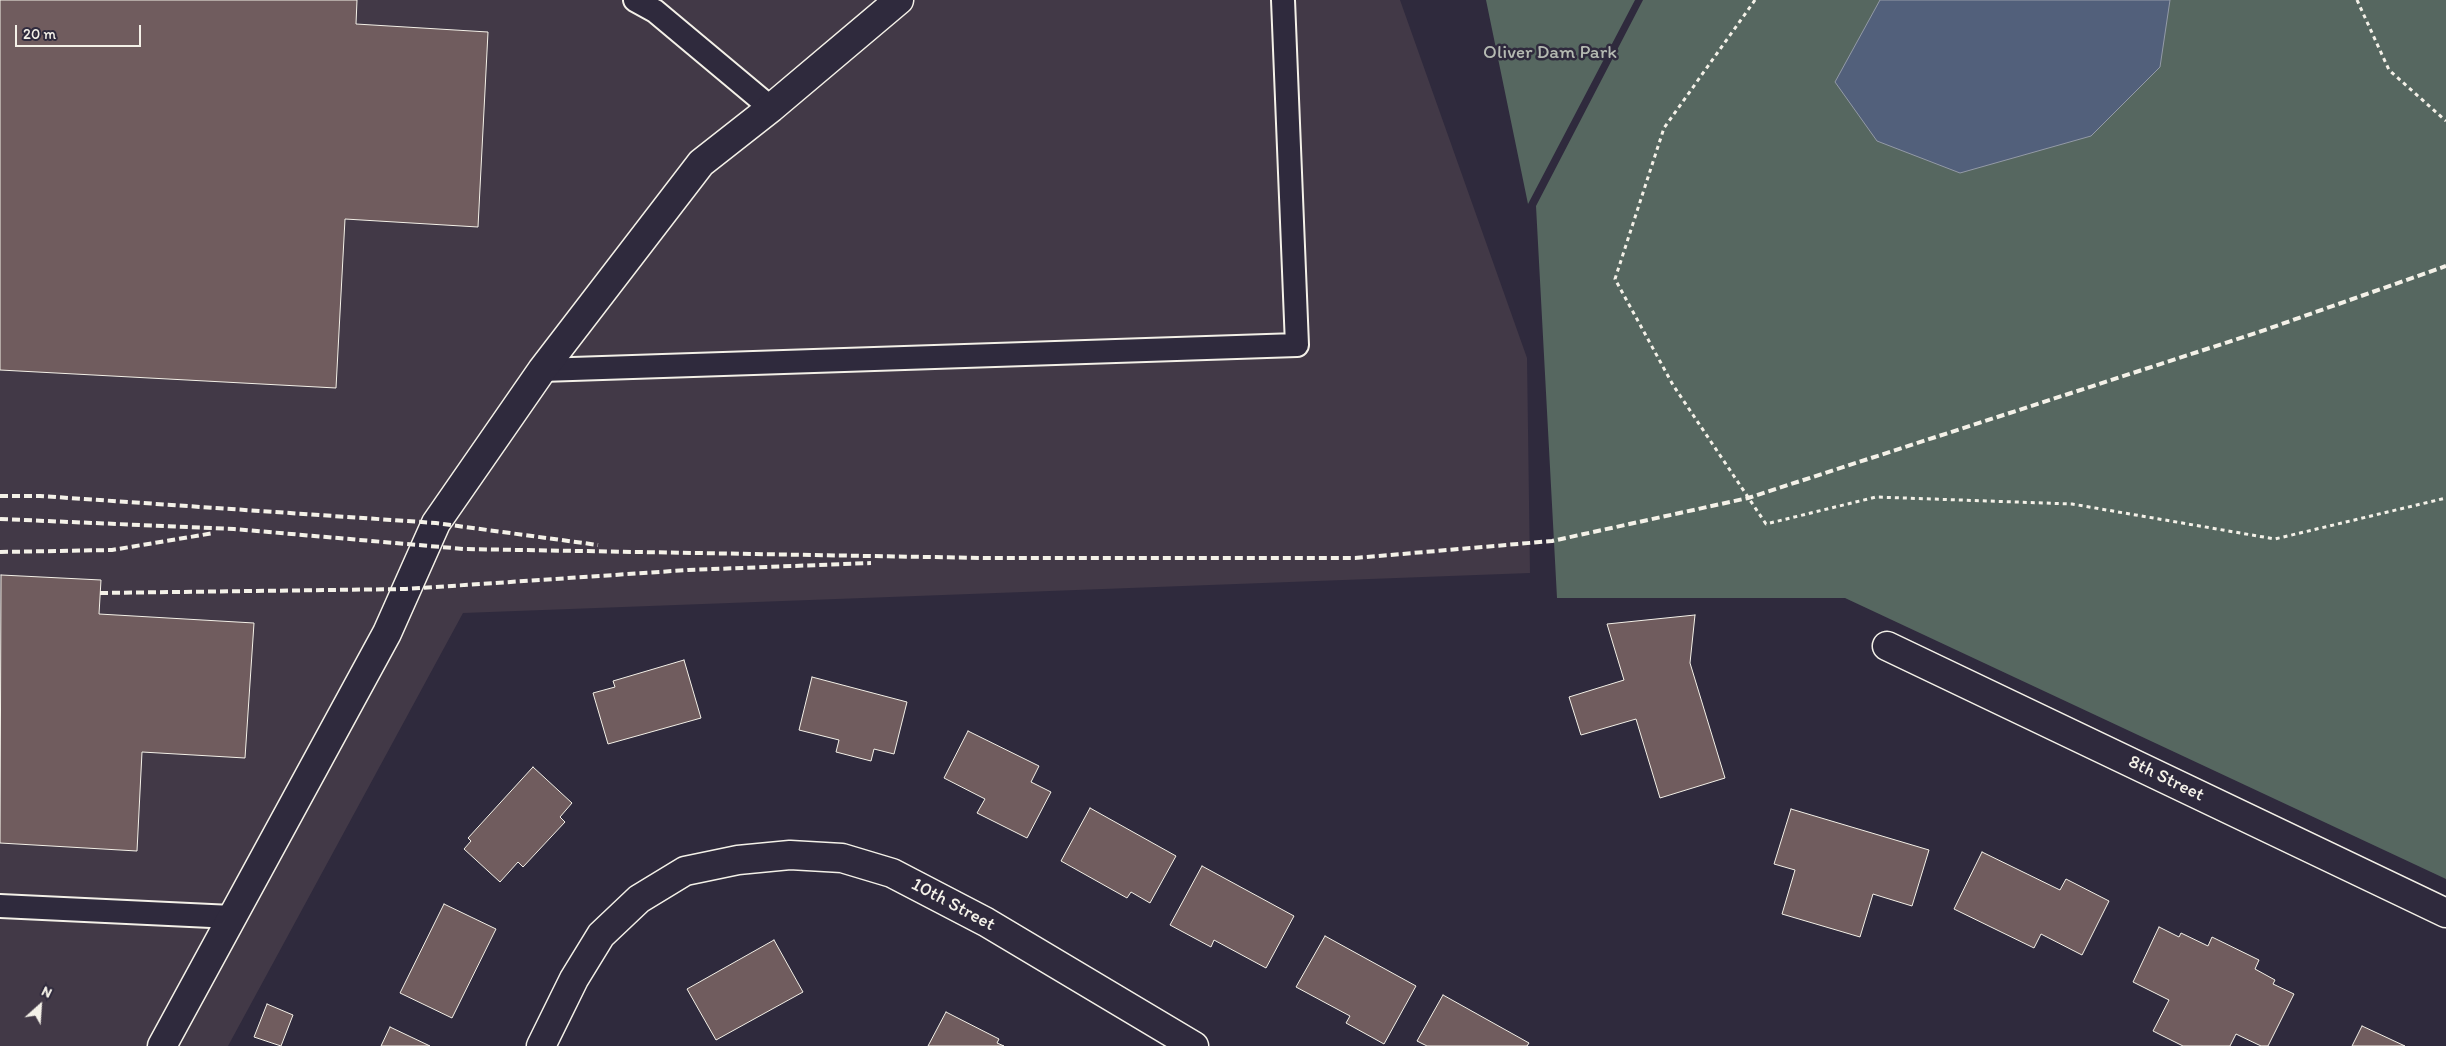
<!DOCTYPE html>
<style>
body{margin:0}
#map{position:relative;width:2446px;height:1046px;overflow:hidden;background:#2f2a3d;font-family:Itim,sans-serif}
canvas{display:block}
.north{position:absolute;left:15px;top:981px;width:50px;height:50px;-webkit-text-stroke:4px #2f2a3d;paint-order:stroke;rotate:26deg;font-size:14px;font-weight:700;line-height:20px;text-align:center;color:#f4f1e8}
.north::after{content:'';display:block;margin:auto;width:18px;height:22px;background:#f4f1e8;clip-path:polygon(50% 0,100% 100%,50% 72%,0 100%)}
.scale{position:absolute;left:15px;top:25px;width:126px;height:22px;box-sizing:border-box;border:2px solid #f4f1e8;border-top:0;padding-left:6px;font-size:15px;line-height:18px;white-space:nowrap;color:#f4f1e8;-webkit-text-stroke:4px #2f2a3d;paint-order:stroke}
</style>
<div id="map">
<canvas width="2446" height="1046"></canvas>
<div class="north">N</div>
<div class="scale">20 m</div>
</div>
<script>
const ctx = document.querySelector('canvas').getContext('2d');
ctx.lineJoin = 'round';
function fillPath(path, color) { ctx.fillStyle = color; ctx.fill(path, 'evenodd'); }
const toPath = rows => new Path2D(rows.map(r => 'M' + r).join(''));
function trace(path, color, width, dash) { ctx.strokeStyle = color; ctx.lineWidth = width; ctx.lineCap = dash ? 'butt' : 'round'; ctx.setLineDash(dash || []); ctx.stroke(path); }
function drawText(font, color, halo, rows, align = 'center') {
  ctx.font = font + ' Itim,sans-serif'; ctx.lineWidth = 5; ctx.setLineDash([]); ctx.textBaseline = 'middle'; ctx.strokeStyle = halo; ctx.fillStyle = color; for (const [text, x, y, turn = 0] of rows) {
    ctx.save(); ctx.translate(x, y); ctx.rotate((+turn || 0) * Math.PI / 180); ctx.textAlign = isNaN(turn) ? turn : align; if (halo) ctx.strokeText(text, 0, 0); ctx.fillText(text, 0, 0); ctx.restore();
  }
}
const built = toPath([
 [0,0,1400,0,1527,358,1530,573,463,613,228,1046,0,1046]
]);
const green = toPath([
 [1486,0,1635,0,1528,204],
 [1643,0,2446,0,2446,879,1845,598,1557,598,1536,206]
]);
const water = toPath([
 [1880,0,2170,0,2160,67,2091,136,1960,173,1877,141,1835,82,1880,0]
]);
const building = toPath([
 [0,0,357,0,356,24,488,32,478,227,345,219,336,388,0,370,0,0],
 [1,575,101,580,99,614,254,623,245,758,142,752,137,851,0,843,1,575],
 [1695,615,1690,663,1725,778,1660,798,1636,719,1581,735,1569,697,1624,680,1607,624,1695,615],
 [684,660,701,718,608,744,593,693,615,687,613,681,684,660],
 [812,677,907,702,894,754,874,749,871,761,836,752,839,740,799,730,812,677],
 [968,731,1039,766,1031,782,1051,792,1027,838,977,813,985,799,944,778,968,731],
 [533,767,572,803,560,817,565,822,523,867,518,862,500,882,464,849,471,841,468,838,533,767],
 [1090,808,1176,856,1150,903,1131,892,1127,898,1061,861,1090,808],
 [1791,809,1929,850,1912,906,1873,894,1860,937,1782,914,1795,870,1774,864,1791,809],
 [1982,852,2060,890,2066,879,2109,901,2082,955,2041,934,2034,948,1954,909,1982,852],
 [1202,866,1294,916,1266,968,1214,940,1211,947,1170,925,1202,866],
 [444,904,496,929,452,1018,400,993,444,904],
 [2159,927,2179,937,2181,933,2208,946,2212,937,2259,960,2255,969,2275,980,2273,984,2294,994,2268,1046,2261,1046,2236,1034,2230,1046,2183,1046,2153,1031,2169,1000,2133,982,2159,927],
 [1325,936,1416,986,1384,1044,1346,1023,1350,1016,1296,987,1325,936],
 [774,940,803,992,716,1040,687,989,774,940],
 [1443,995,1529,1043,1527,1046,1427,1046,1417,1041,1443,995],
 [267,1004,293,1015,281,1046,254,1037,267,1004],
 [946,1012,999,1039,997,1043,1004,1046,928,1046,946,1012],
 [2362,1026,2405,1046,2352,1046,2362,1026],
 [390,1027,430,1046,381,1046,390,1027]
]);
const path = toPath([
 [1755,0,1664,128,1615,279,1673,385,1766,524,1876,497,2072,504,2275,539,2446,498],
 [2357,0,2389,70,2446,121]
]);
const service = toPath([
 [635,0,655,11,771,108],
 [542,370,1297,345,1283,0],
 [0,906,232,917]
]);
const minor = toPath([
 [1887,646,2446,913],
 [162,1046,387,633,436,523,542,370,701,163,771,108,899,0],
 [541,1046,574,979,601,935,639,899,685,871,738,860,790,855,842,858,892,873,986,922,1194,1046]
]);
const rail = toPath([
 [0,496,40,496,436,523,598,545],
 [0,519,234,529,464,549,986,558,1355,558,1552,541,1748,498,2259,332,2446,266],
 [0,552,112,550,214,533],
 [100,593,406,589,688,570,871,563]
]);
const parkNames = [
 ["Oliver Dam Park",1550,53]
];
const streetNames = [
 ["8th Street",2166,779,26],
 ["10th Street",953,905,28]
];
fillPath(built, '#423947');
fillPath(green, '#566760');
fillPath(water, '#52607b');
trace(water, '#939aa7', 1);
fillPath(building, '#705c5e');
trace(building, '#f4f1e8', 1);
trace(service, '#f4f1e8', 26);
trace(minor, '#f4f1e8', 31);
trace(path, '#f4f1e8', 3, [4, 4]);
trace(service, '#2f2a3d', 22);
trace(minor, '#2f2a3d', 28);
trace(rail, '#f4f1e8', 4, [8, 4]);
drawText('19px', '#b5bab2', '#2f2a3d', parkNames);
drawText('19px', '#f4f1e8', '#2f2a3d', streetNames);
</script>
